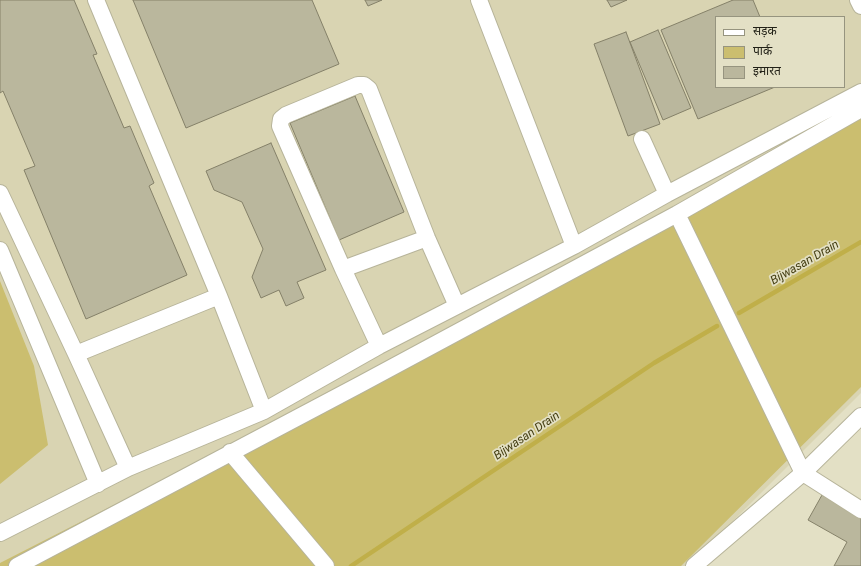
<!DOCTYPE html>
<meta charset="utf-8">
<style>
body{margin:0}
#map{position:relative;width:861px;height:566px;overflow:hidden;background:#e3e0c5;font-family:Roboto,"Noto Sans Devanagari",sans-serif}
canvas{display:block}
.legend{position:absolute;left:715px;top:16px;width:130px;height:72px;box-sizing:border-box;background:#e3e0c5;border:1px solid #96947f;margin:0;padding:5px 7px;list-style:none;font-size:12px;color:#222117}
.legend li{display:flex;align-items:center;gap:8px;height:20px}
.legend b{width:20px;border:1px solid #96947f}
</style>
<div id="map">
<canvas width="861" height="566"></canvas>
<ul class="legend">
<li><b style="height:5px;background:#fff"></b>सड़क</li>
<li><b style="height:11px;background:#cbbe6f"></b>पार्क</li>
<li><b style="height:11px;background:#bab79d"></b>इमारत</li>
</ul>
</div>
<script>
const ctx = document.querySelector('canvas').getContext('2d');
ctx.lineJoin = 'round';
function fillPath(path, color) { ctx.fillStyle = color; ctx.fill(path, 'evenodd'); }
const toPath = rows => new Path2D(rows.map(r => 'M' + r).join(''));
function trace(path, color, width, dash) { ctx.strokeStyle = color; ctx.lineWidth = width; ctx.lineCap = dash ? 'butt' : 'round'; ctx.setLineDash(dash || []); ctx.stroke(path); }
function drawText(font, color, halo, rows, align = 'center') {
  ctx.font = font + ' Roboto,sans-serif'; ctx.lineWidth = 3.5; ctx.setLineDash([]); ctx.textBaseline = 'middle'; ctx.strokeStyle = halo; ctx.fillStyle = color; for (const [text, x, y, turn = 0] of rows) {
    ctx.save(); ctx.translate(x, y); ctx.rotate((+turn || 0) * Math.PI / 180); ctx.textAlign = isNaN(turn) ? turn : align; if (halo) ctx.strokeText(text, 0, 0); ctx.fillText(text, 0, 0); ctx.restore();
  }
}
const built = toPath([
 [0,0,861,0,861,393,688,566,0,566],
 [716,17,844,17,844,87,716,87]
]);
const green = toPath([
 [861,113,861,387,681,566,0,566,0,563,245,438],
 [0,281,34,366,48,445,0,484]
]);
const stream = toPath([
 [739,313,861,242],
 [351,566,654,363,717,326]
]);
const building = toPath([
 [0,0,74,0,97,54,93,55,124,128,130,126,154,183,149,186,187,275,86,319,24,170,35,166,3,91,0,93,0,0],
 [133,0,312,0,339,64,186,128,133,0],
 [365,0,382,0,368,6,365,0],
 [607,0,627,0,611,7,607,0],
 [733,0,753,0,760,17,716,17,716,87,775,87,698,119,661,30,733,0],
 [658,30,691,108,663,120,630,42,658,30],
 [626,32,660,124,628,136,594,44,626,32],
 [355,96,404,212,339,240,290,123,355,96],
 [271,143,326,270,297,282,304,298,286,306,279,290,261,298,252,277,263,249,242,202,214,190,206,171,271,143],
 [822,495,861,517,861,566,834,566,847,542,808,520,822,495]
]);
const minor = toPath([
 [96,0,219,296,264,411],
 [479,0,574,246],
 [858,0,861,6],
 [642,139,667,194],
 [0,193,76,354,128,468],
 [677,214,803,473,861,510],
 [0,250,98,484],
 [343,269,427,238],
 [379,346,343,269,280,126,281,119,286,115,358,85,364,85,369,89,427,238,457,306],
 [76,354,219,296],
 [230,452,326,566],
 [0,533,128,468,264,411,379,346,574,246,667,194,861,92],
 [17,566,361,384,677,214,861,109],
 [694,566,803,473,861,416]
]);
const waterNames = [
 ["Bijwasan Drain",805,263,-30],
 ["Bijwasan Drain",527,436,-34]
];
fillPath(built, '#d9d4b2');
fillPath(green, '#cbbe6f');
trace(stream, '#c0af49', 4.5);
fillPath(building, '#bab79d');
trace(building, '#858169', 1);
trace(minor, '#b7b49a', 18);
trace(minor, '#fff', 16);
drawText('italic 12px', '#443e12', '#e3e0c5', waterNames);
</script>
